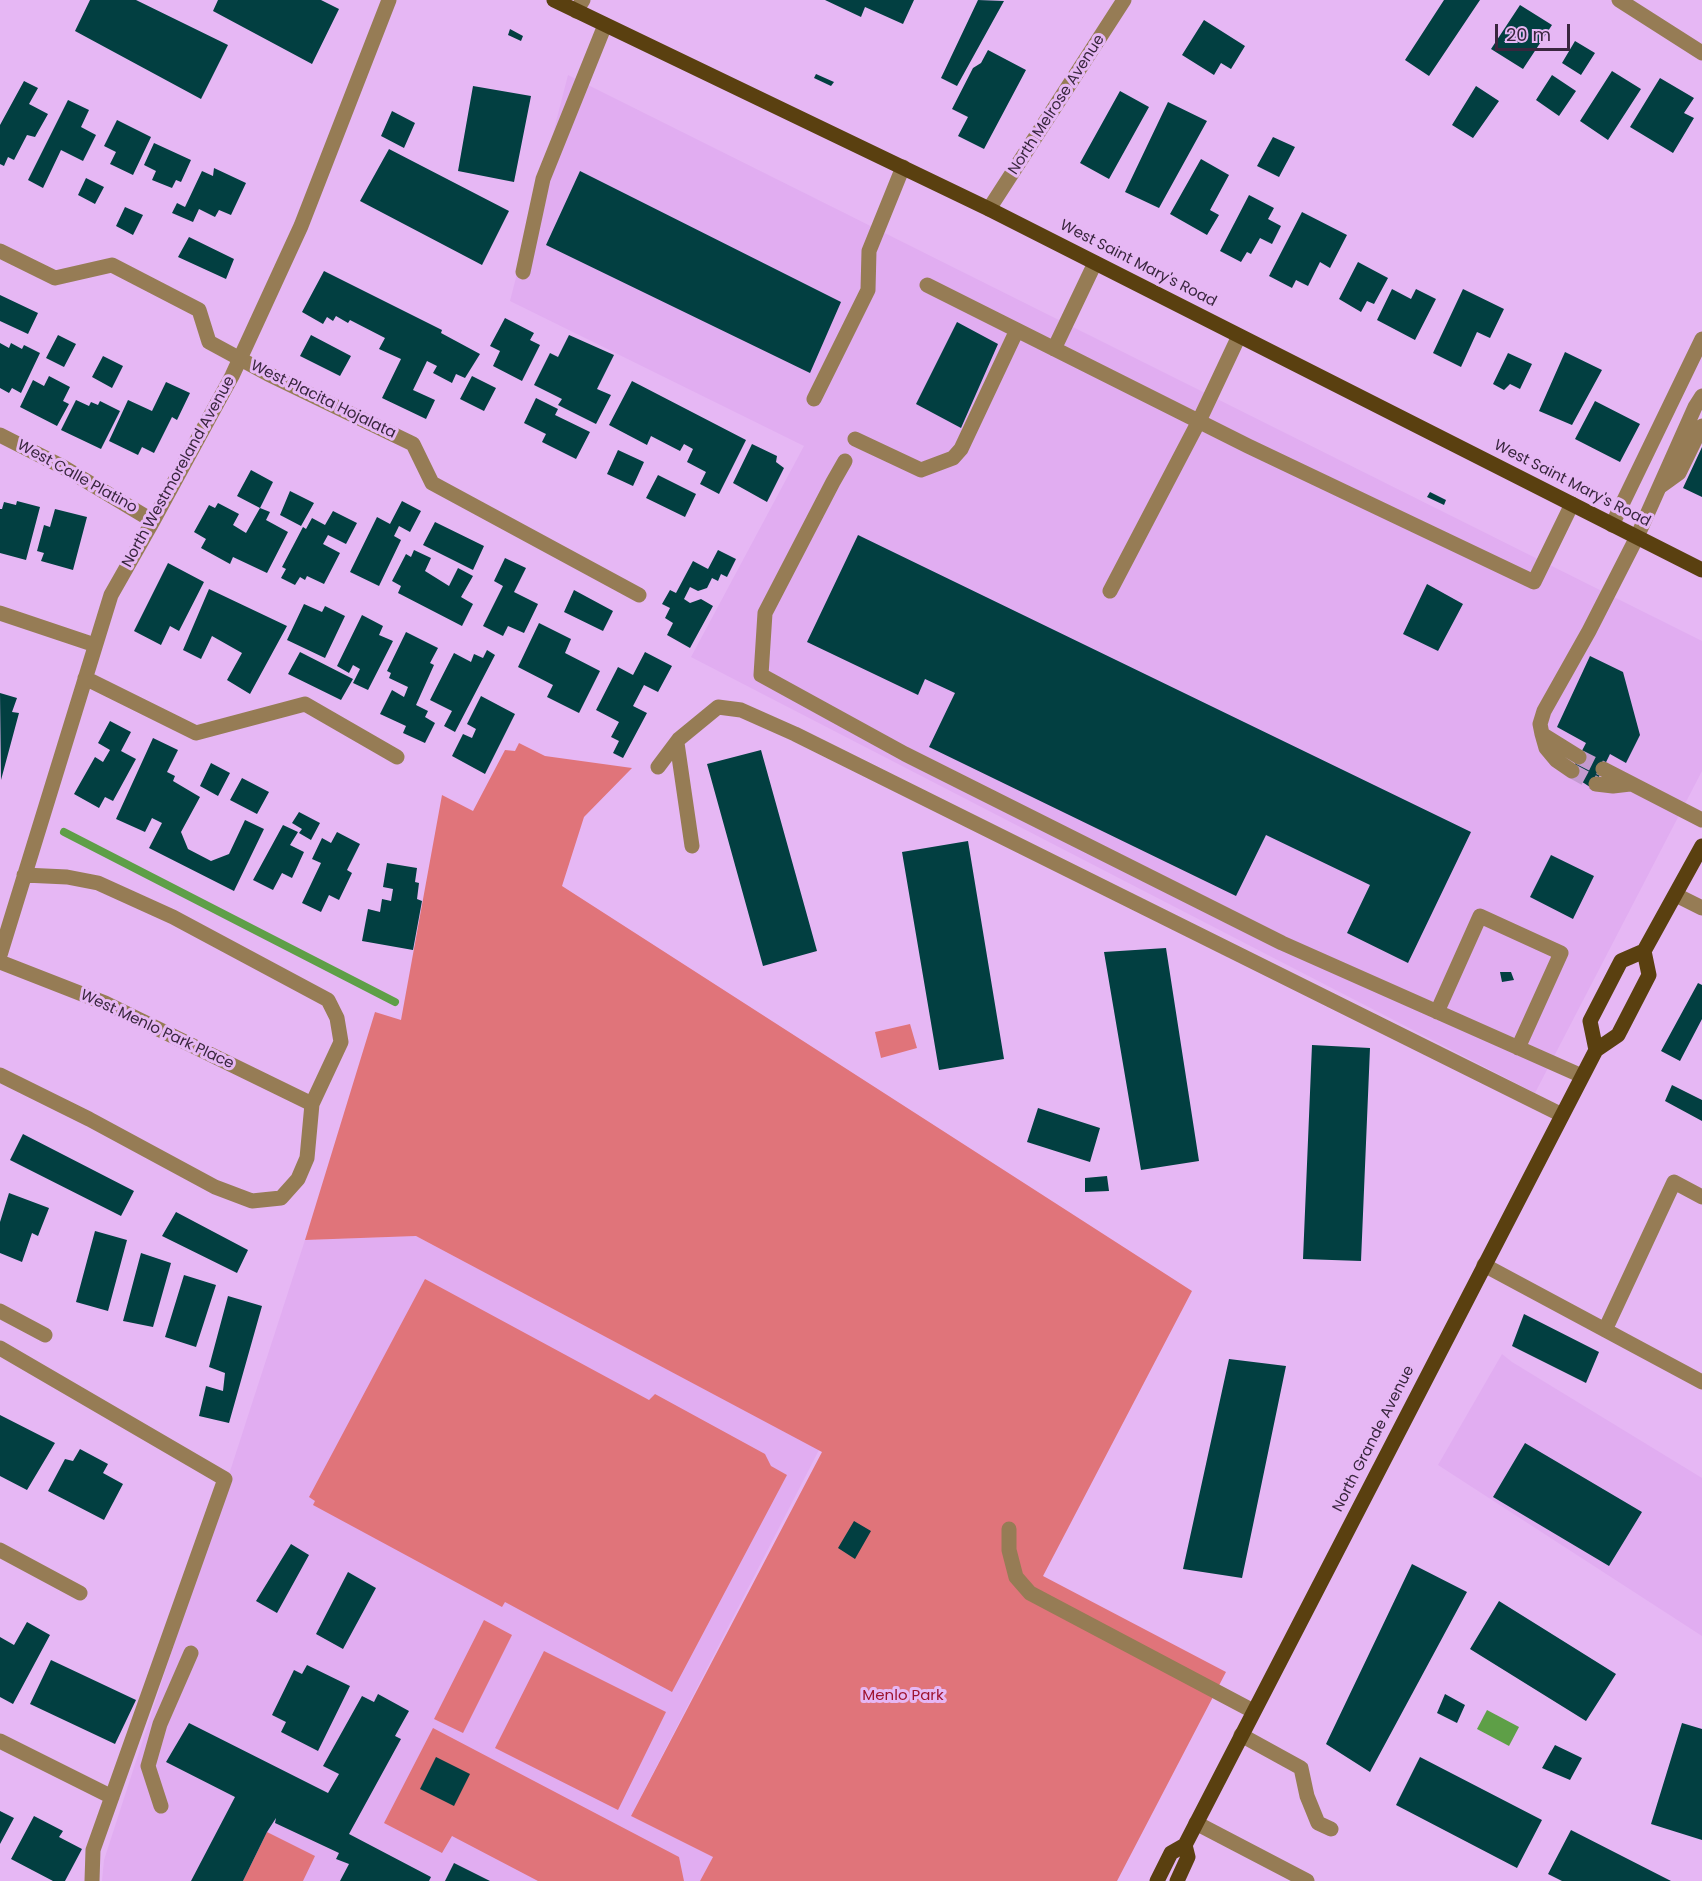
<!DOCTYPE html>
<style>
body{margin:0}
#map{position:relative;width:1702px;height:1881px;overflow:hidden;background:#e6b7f4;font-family:Poppins,sans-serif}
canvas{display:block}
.scale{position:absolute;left:1495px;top:24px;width:75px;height:27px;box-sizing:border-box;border:3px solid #39263e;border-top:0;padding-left:8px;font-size:18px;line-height:21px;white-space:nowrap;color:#39263e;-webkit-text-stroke:4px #e6b7f4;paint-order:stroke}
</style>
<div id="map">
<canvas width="1702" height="1881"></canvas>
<div class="scale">20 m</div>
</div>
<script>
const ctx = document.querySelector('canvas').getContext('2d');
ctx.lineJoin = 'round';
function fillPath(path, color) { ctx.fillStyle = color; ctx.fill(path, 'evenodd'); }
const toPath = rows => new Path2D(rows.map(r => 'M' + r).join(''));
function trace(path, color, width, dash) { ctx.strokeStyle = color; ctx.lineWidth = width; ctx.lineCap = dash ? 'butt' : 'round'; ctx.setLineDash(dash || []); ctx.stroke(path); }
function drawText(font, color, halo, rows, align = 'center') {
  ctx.font = font + ' Poppins,sans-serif'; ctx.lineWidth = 6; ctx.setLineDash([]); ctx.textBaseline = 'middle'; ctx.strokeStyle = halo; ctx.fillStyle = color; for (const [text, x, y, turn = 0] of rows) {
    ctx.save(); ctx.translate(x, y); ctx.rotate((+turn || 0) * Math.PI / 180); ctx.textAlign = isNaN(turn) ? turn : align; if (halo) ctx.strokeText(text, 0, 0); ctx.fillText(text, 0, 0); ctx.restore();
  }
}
const built = toPath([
 [568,75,1702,641,1702,771,1535,1093,691,657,804,446,510,301],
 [416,1236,819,1450,631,1816,713,1857,700,1881,102,1881,104,1860,305,1240],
 [1502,1354,1512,1362,1702,1478,1702,1636,1438,1465]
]);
const green = toPath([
 [519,743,545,756,632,768,584,817,562,886,1192,1291,1043,1576,1226,1672,1117,1881,700,1881,713,1857,631,1816,822,1452,416,1236,305,1240,375,1012,401,1020,442,795,473,811,505,750,515,751],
 [910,1024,917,1048,881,1058,875,1032],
 [425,1279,649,1400,655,1394,765,1454,771,1466,787,1475,672,1692,505,1602,502,1607,313,1505,315,1501,309,1497],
 [484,1620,512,1635,463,1733,434,1719],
 [544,1651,666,1712,618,1810,495,1748],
 [433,1728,679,1857,684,1881,538,1881,452,1836,442,1853,384,1823],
 [267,1832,315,1856,303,1881,243,1881]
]);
const water = toPath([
 [1487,1710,1519,1727,1509,1746,1477,1729]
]);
const stream = toPath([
 [64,832,395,1002]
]);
const building = toPath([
 [90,0,136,0,228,45,201,99,75,31],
 [218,0,321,0,339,9,312,64,213,11],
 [825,0,914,0,903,24,865,7,861,17],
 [978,0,1004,1,957,86,941,78],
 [1444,0,1480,0,1429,76,1405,60],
 [1520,5,1552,25,1523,69,1491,49],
 [1204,20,1245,46,1231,69,1221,63,1214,75,1182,55],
 [510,29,523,36,521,41,508,35],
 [1575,41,1595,53,1581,75,1562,63],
 [988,50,1026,70,984,149,958,136,968,117,952,109,973,68,981,63],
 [1612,71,1641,89,1608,140,1580,121],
 [816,74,834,82,831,86,814,78],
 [1552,75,1576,91,1559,116,1536,100],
 [1660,78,1694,98,1684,113,1694,118,1673,153,1630,127],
 [24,81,38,88,29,104,48,114,35,137,27,135,14,160,8,157,4,166,0,164,0,125],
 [473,86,531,96,514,182,458,171],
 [1476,86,1499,101,1473,138,1452,125],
 [1120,91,1149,107,1109,179,1080,163],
 [68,100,89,110,81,127,96,135,83,161,61,150,43,188,28,180],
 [1168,102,1207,121,1159,208,1125,192],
 [392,111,415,123,404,148,381,136],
 [117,120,151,137,133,175,110,164,116,152,104,146],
 [1273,137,1295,147,1279,177,1257,166],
 [154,143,191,160,181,182,176,180,172,188,152,180,156,171,144,165],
 [389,149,509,211,482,265,360,201],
 [1201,159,1229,175,1210,210,1219,215,1207,235,1170,214],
 [214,168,246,183,231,215,219,210,215,217,199,209,193,222,172,213,177,203,185,207,202,171,213,176],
 [580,171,841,302,810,373,546,245],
 [86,178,104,187,95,204,78,195],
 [1249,195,1274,208,1268,219,1281,226,1272,244,1260,238,1251,254,1247,252,1241,262,1220,251],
 [125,207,143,215,133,235,116,226],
 [1302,212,1347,235,1330,268,1320,262,1308,286,1296,280,1292,288,1269,276],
 [189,237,234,259,226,279,178,257],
 [1358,262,1388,278,1374,304,1367,301,1361,312,1339,299],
 [324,271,442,330,441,333,480,354,465,378,456,374,452,383,433,373,437,366,427,361,413,390,435,400,426,419,382,398,401,359,379,349,385,338,350,320,348,323,336,316,333,321,327,317,323,324,302,312],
 [1392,289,1411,299,1416,289,1436,299,1415,340,1377,320],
 [1463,289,1504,309,1490,338,1477,332,1461,367,1433,353],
 [0,295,38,313,28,334,0,321],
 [505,318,534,333,530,340,540,345,522,381,493,366,500,351,490,346],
 [957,322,998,344,961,428,916,404],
 [58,335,76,344,64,367,46,358],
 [311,335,351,356,340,376,300,356],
 [569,335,614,355,597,389,611,395,596,424,558,405,562,399,534,385,550,353,558,357],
 [0,343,9,348,11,343,22,349,24,345,40,353,21,393,12,388,9,393,0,388],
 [1565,352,1602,370,1572,425,1539,411],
 [1508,353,1532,364,1520,389,1510,384,1504,390,1493,384],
 [103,356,123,366,112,388,92,377],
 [49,376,70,387,63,401,69,404,57,426,20,407,33,380,44,386],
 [472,376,496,388,484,411,460,399],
 [632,381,746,440,719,494,700,484,706,472,687,462,693,449,684,444,680,451,651,436,647,445,609,425],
 [166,382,190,393,177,420,172,417,154,453,142,447,138,455,109,441,128,400,152,411],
 [536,398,558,409,555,415,590,432,576,459,542,442,546,434,524,423],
 [76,400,89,406,91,402,98,405,100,401,120,411,101,449,61,430],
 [1595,401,1640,424,1620,462,1575,439],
 [752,444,777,456,776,462,784,468,767,502,733,483],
 [1702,447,1702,497,1683,488],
 [618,450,644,462,633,486,607,474],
 [251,470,273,482,260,508,237,496],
 [658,475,696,494,685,517,646,498],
 [290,491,314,503,301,526,280,515],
 [1430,492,1446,500,1444,505,1427,497],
 [17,501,40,507,26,560,0,553,0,509,2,509,4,502,16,505],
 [402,501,421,511,410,532,399,526,394,536,401,540,379,586,350,572,377,517,390,524],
 [218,503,239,514,233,525,246,533,260,508,270,512,266,520,288,532,267,573,233,557,230,564,201,548,206,539,194,532,209,505,215,508],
 [55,509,87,517,73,570,41,561,44,553,37,551,44,525,50,527],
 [333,511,357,523,346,544,328,535,323,544,340,553,324,584,307,576,305,580,300,577,295,585,281,578,286,569,282,567,303,527,306,529,312,518,325,525],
 [435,522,484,546,473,570,423,545],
 [858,535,1471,832,1408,963,1347,933,1370,885,1266,835,1236,896,929,747,955,693,925,679,918,695,807,642],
 [414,550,431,558,425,571,449,586,458,568,473,576,461,597,473,604,462,626,398,593,401,586,392,581,406,554,411,557],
 [718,550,736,559,727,577,721,574,718,581,712,578,707,588,698,591,690,587,684,599,690,603,701,599,713,606,690,648,667,635,673,623,665,618,670,608,662,604,670,590,676,593,693,561,708,569],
 [505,558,526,568,514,592,538,604,524,633,508,626,503,636,483,626,503,586,494,581],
 [168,563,204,582,179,631,170,626,161,645,134,631],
 [1427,584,1463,604,1438,651,1403,634],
 [209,589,287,626,250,694,227,680,242,653,212,636,201,659,183,650],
 [574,590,613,611,603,631,564,612],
 [304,604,322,612,325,606,345,616,325,658,287,640],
 [362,615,383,626,379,635,393,641,368,690,353,683,360,669,353,665,349,673,337,666],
 [539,623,571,639,565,653,600,671,579,713,547,697,553,685,518,667],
 [406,632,438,648,430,663,434,665,416,705,428,711,425,717,435,723,425,743,403,733,406,726,380,714,392,690,404,697,408,687,389,678,391,673,387,671],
 [487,650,495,655,455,732,444,726,452,711,430,700,454,653,471,662,474,654,483,658],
 [300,652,353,679,341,700,288,674],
 [645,652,672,666,658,692,644,685,633,706,647,713,623,758,613,753,619,741,611,737,619,722,596,710,618,667,633,675],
 [1590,656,1623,672,1640,735,1626,763,1610,754,1593,789,1570,774,1586,743,1557,727],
 [0,693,17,698,12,712,19,713,1,780],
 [481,696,515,714,485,774,452,756,463,734,472,738,476,729,467,724],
 [110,721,131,732,121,751,136,759,113,801,105,797,99,808,74,794,95,757,103,762,110,750,98,743],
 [153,738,178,750,167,772,175,776,173,781,200,797,181,832,188,849,211,861,229,854,245,820,264,829,234,891,149,848,162,823,152,818,145,832,116,819],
 [761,750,817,951,763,966,707,764],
 [211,763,230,773,218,796,200,786],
 [242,778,269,792,257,814,230,800],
 [299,812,320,823,311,840,299,833,302,829,292,823],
 [283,825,298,832,290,845,304,852,292,878,282,873,273,890,253,880],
 [337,832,360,844,347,870,352,873,339,900,329,895,321,912,302,903,321,863,312,859,322,838,331,843],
 [968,841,1004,1059,939,1070,902,852],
 [1551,855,1594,876,1573,919,1530,897],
 [387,863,417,868,415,882,419,883,417,899,422,901,413,950,362,941,368,909,380,912,382,899,391,901,393,889,383,887],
 [1166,948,1199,1161,1141,1170,1104,952],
 [1500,972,1511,972,1514,980,1502,982],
 [1698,983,1702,985,1702,1019,1680,1061,1661,1051],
 [1312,1045,1370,1048,1361,1261,1303,1259],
 [1672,1085,1702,1100,1702,1121,1665,1101],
 [1038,1108,1100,1128,1090,1162,1027,1142],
 [23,1134,134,1191,121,1216,10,1160],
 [1107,1176,1109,1191,1085,1192,1085,1178],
 [9,1193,49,1208,38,1236,32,1233,22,1262,0,1253,0,1222],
 [176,1212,248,1250,237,1273,162,1236],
 [95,1231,127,1240,108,1311,76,1302],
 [141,1253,171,1263,153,1327,123,1321],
 [184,1275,216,1285,196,1347,165,1337],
 [228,1296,262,1306,229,1423,199,1416,206,1386,223,1391,225,1373,209,1367],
 [1524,1314,1599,1352,1586,1383,1512,1346],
 [1229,1359,1286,1366,1242,1578,1183,1569],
 [0,1415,55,1443,27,1490,0,1476],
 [1525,1443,1642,1512,1609,1566,1493,1497],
 [80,1449,108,1464,103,1473,123,1484,104,1520,48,1491,65,1459,73,1461],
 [854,1521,871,1531,855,1559,838,1548],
 [291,1544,309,1555,277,1613,256,1601],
 [1412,1564,1467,1592,1370,1772,1326,1744],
 [348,1572,376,1588,343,1649,316,1634],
 [1499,1601,1616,1674,1586,1721,1470,1649],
 [27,1622,50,1635,13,1704,0,1697,0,1637,14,1645],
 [51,1660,136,1700,115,1744,30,1704],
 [307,1665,350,1686,318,1751,281,1732,286,1722,272,1715,294,1670,302,1674],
 [378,1694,409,1711,395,1736,401,1739,349,1834,431,1877,429,1881,340,1881,349,1864,336,1859,339,1853,275,1823,276,1818,267,1832,243,1881,191,1881,235,1797,166,1762,189,1723,328,1793,339,1774,323,1766,362,1696,374,1702],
 [1445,1694,1465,1705,1457,1723,1437,1713],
 [1682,1723,1702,1729,1702,1840,1651,1824],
 [1555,1745,1582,1758,1570,1780,1542,1768],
 [436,1757,470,1774,454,1806,420,1789],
 [1420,1757,1542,1820,1517,1868,1396,1805],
 [0,1811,14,1818,0,1844],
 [34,1816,63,1831,59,1837,82,1849,65,1881,53,1881,11,1859],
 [1571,1830,1671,1881,1562,1881,1548,1874],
 [454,1863,490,1881,445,1881]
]);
const minorTunnel = toPath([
 [1579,757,1603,769],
 [1572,771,1596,784]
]);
const minor = toPath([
 [1619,0,1702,53],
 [576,11,583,0],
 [989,209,1124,0],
 [0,251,55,278,112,265,199,310,209,342,268,374,413,444,432,483,639,595],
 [523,272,543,179,605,25],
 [927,285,1248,446,1534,582,1572,504],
 [1054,349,1095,263],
 [814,399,868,290,869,251,903,167],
 [0,435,63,467,153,521],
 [855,439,921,470,953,458,961,449,1017,330],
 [845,461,833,482,765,613,761,675,905,754,1282,943,1582,1076],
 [1661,486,1679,473,1702,426],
 [1612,525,1702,339],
 [1110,591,1199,421,1239,336],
 [0,613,95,645],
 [85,678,196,733,305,704,397,757],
 [1542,734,1546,748,1556,760,1572,771],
 [677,743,692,846],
 [1579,757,1542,734,1540,724,1544,711,1589,631,1637,537,1695,407,1702,396],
 [658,767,679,739,718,707,741,710,795,734,1562,1115],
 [1603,769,1702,820],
 [1596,784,1613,786,1630,784],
 [1676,895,1702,908],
 [0,955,111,595,153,521,232,376,301,226,389,0],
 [0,962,105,1003,312,1104],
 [1437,1012,1480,916,1561,953,1518,1048],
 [0,1075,89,1119,215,1187,252,1201,281,1198,298,1179,307,1158,312,1104,341,1042,337,1018,328,1000,173,917,98,883,67,877,24,875],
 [1484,1265,1702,1382],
 [0,1311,45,1335],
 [1605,1330,1674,1182,1702,1197],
 [0,1348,225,1479,93,1850,92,1881],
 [1009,1529,1009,1550,1016,1577,1030,1593,1253,1711],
 [0,1550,80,1593],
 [1241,1735,1301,1768,1307,1796,1318,1823,1331,1829],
 [0,1741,112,1797],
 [161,1806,148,1766,160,1724,191,1653],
 [1196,1823,1307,1881]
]);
const major = toPath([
 [554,0,989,209,1702,570],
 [1596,1050,1590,1021,1621,961,1644,951,1702,846],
 [1157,1881,1171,1853,1185,1845,1596,1050,1618,1035,1649,975,1644,951],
 [1177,1881,1188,1857,1185,1845]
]);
const streetNames = [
 ["North Melrose Avenue",1057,105,-57],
 ["West Saint Mary's Road",1138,264,27],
 ["West Placita Hojalata",323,400,26],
 ["North Westmoreland Avenue",179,472,-61],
 ["West Calle Platino",77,477,29],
 ["West Saint Mary's Road",1572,484,27],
 ["West Menlo Park Place",157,1030,25],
 ["North Grande Avenue",1374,1439,-63]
];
const parkNames = [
 ["Menlo Park",903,1696]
];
fillPath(built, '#e1adf1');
fillPath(green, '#e0747a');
fillPath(water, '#5e9f47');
trace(stream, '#5e9f47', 8);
fillPath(building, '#023f41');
trace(minorTunnel, '#c39ad0', 15, [15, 8]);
trace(minor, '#967c55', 15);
trace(major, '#5a4010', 15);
drawText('15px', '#39263e', '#e6b7f4', streetNames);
drawText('15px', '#9e132f', '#e6b7f4', parkNames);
</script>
